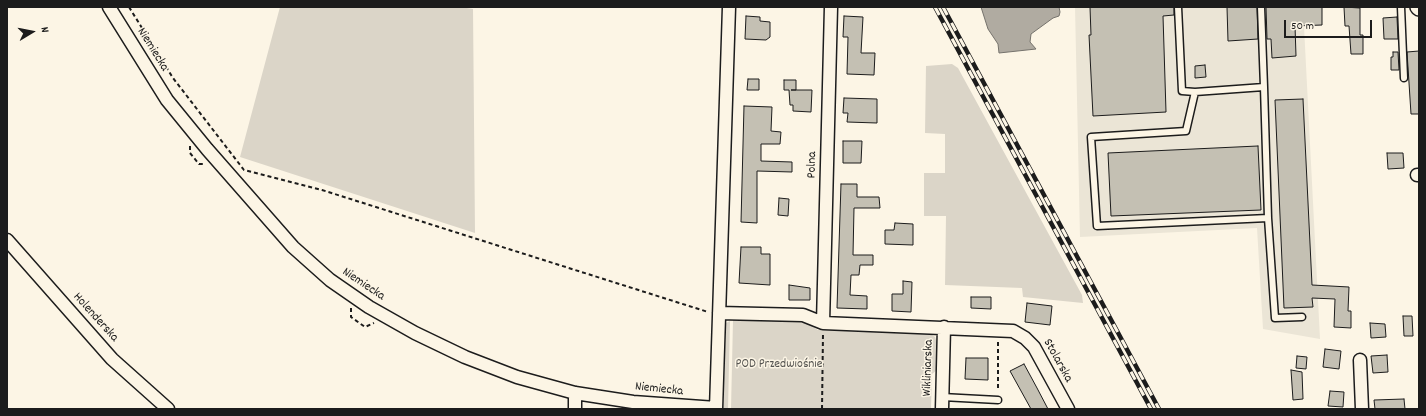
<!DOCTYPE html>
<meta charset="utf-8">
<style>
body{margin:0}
#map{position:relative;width:1426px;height:416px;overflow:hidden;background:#fcf5e5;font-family:Dekko,sans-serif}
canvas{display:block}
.frame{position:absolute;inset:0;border:8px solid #1c1c1c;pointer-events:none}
.north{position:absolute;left:12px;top:12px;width:40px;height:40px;-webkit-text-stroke:3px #fcf5e5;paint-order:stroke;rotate:80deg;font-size:11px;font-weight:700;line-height:16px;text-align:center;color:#1c1c1c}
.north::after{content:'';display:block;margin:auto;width:14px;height:18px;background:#1c1c1c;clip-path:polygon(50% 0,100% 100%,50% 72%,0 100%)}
.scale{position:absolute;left:1284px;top:20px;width:88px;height:18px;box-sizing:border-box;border:2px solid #1c1c1c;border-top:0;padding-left:5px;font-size:12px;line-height:14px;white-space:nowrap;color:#1c1c1c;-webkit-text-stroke:3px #fcf5e5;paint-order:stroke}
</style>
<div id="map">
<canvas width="1426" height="416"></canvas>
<div class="frame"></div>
<div class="north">N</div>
<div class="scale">50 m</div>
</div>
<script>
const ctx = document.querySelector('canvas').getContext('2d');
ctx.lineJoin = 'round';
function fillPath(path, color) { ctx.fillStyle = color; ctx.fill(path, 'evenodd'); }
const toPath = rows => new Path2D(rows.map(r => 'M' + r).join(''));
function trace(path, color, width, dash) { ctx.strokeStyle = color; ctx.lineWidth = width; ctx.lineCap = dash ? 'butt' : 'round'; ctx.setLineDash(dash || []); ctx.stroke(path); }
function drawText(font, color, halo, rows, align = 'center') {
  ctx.font = font + ' Dekko,sans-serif'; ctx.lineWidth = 3; ctx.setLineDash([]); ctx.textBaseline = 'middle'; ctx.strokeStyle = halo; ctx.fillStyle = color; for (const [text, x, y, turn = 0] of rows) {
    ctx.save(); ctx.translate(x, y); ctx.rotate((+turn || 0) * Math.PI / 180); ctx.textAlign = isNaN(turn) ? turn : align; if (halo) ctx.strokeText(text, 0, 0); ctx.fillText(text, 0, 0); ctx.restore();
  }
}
const built = toPath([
 [1075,7,1303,7,1320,339,1263,329,1257,228,1080,237]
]);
const green = toPath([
 [280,7,460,7,473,9,475,233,240,157],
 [952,64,958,68,1082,295,1083,303,1023,297,1022,288,945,285,946,216,924,216,924,173,945,173,945,134,925,133,926,66],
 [735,317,803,321,818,330,929,333,935,337,938,345,937,370,932,374,931,409,731,409,733,320],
 [730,321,728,409,723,409,726,323]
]);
const water = toPath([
 [981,7,1059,7,1060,12,1059,16,1053,18,1031,34,1030,42,1036,49,999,53,998,44,988,29,981,7]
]);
const building = toPath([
 [1090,7,1174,7,1174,15,1163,16,1166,112,1093,116,1089,35,1091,35,1090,7],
 [1227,7,1257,7,1258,39,1228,41,1227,7],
 [1266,7,1322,7,1322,25,1295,26,1296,56,1272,58,1271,39,1267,39,1266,7],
 [1344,7,1360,8,1360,35,1363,35,1363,54,1351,54,1349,26,1345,26,1344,7],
 [746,16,760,17,760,21,770,22,770,37,766,40,745,39,746,16],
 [844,16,863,17,861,53,875,53,874,75,847,74,848,37,843,37,844,16],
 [1397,17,1398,39,1384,39,1383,18,1397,17],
 [1419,51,1419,114,1411,114,1407,52,1419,51],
 [1393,52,1398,52,1399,70,1391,70,1391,57,1393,57,1393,52],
 [1205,65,1206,77,1195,78,1195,66,1205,65],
 [748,79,759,79,759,90,747,90,748,79],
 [784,80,796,80,796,90,791,90,812,90,811,112,793,111,793,105,790,105,789,90,784,90,784,80],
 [844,98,877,99,877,123,847,122,848,113,843,113,844,98],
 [1303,99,1312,285,1349,287,1348,311,1351,311,1351,328,1334,327,1335,299,1312,298,1313,307,1284,308,1275,100,1303,99],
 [744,106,772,107,771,131,781,132,780,144,761,144,761,161,792,162,792,172,757,171,757,223,741,222,744,106],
 [843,141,862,141,861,163,843,163,843,141],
 [1258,146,1261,210,1111,216,1108,153,1258,146],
 [1387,153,1403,153,1404,168,1388,169,1387,153],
 [841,184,857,184,857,197,879,197,880,208,854,208,853,255,873,255,873,265,860,265,859,275,851,275,850,295,867,296,867,309,837,308,841,184],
 [779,198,789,199,788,216,778,215,779,198],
 [895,223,913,224,913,245,885,244,885,230,894,230,895,223],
 [741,247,761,247,761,254,770,254,770,285,739,283,741,247],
 [903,281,912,282,911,312,892,311,892,294,903,294,903,281],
 [789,285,810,288,810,300,789,300,789,285],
 [971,297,991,297,991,309,971,308,971,297],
 [1027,303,1052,306,1050,325,1025,322,1027,303],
 [1403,316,1412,316,1413,336,1404,336,1403,316],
 [1370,323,1385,324,1386,337,1371,338,1370,323],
 [1325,349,1341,351,1339,369,1323,367,1325,349],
 [1387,355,1388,372,1373,373,1371,356,1387,355],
 [1297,356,1307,357,1306,369,1296,368,1297,356],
 [966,358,988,358,988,380,965,379,966,358],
 [1024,364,1037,388,1048,409,1031,409,1010,371,1024,364],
 [1291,370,1302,372,1303,399,1293,400,1291,370],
 [1330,391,1344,392,1343,407,1328,406,1330,391],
 [1404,399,1405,409,1375,409,1374,400,1404,399]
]);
const path = toPath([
 [129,7,173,78,244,170,322,190,708,312],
 [190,146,190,153,199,164,205,164],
 [351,308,351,317,365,327,374,323],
 [998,342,998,391],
 [822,409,823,334]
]);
const service = toPath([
 [1178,7,1182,91,1195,92],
 [1261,7,1264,87,1195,92,1186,131,1091,137,1097,226,1268,218,1275,318,1302,317],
 [1401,7,1404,78],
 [1264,87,1268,218],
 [942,397,998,400]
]);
const minor = toPath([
 [109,7,167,100,207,149,293,247,330,280,369,307,415,333,465,357,517,377,575,393,633,402,716,408],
 [1417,175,1419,175],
 [7,240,112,359,168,409],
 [719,313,803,315,823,323,1013,331,1025,338,1034,347,1068,409],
 [823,323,831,7],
 [1360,360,1362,409],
 [575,409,575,393],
 [716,409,729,7],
 [942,409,944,327]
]);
const tertiary = toPath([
 [1418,7,1419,8]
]);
const rail = toPath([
 [935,7,1151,409],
 [943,7,1159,409]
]);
const streetNames = [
 ["Niemiecka",152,50,58],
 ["Polna",813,165,-89],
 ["Niemiecka",363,285,34],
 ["Holenderska",95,318,48],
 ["Stolarska",1057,361,61],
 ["Wikliniarska",929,368,-88],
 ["Niemiecka",659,390,6]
];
const parkNames = [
 ["POD Przedwiośnie",779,365]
];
fillPath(built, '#ebe5d6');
fillPath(green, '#dbd5c8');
fillPath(water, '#b0aba1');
trace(water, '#75726c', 1);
fillPath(building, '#c4c0b3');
trace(building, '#1c1c1c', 1);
trace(service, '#1c1c1c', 9);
trace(minor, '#1c1c1c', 15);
trace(tertiary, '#1c1c1c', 18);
trace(path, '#1c1c1c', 2, [4, 3]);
trace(service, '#fcf5e5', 6);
trace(minor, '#fcf5e5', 12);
trace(tertiary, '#fcf5e5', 15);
trace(rail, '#1c1c1c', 4.5);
trace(rail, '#fcf5e5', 3, [9]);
drawText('13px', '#1c1c1c', '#fcf5e5', streetNames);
drawText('13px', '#555450', '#fcf5e5', parkNames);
</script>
